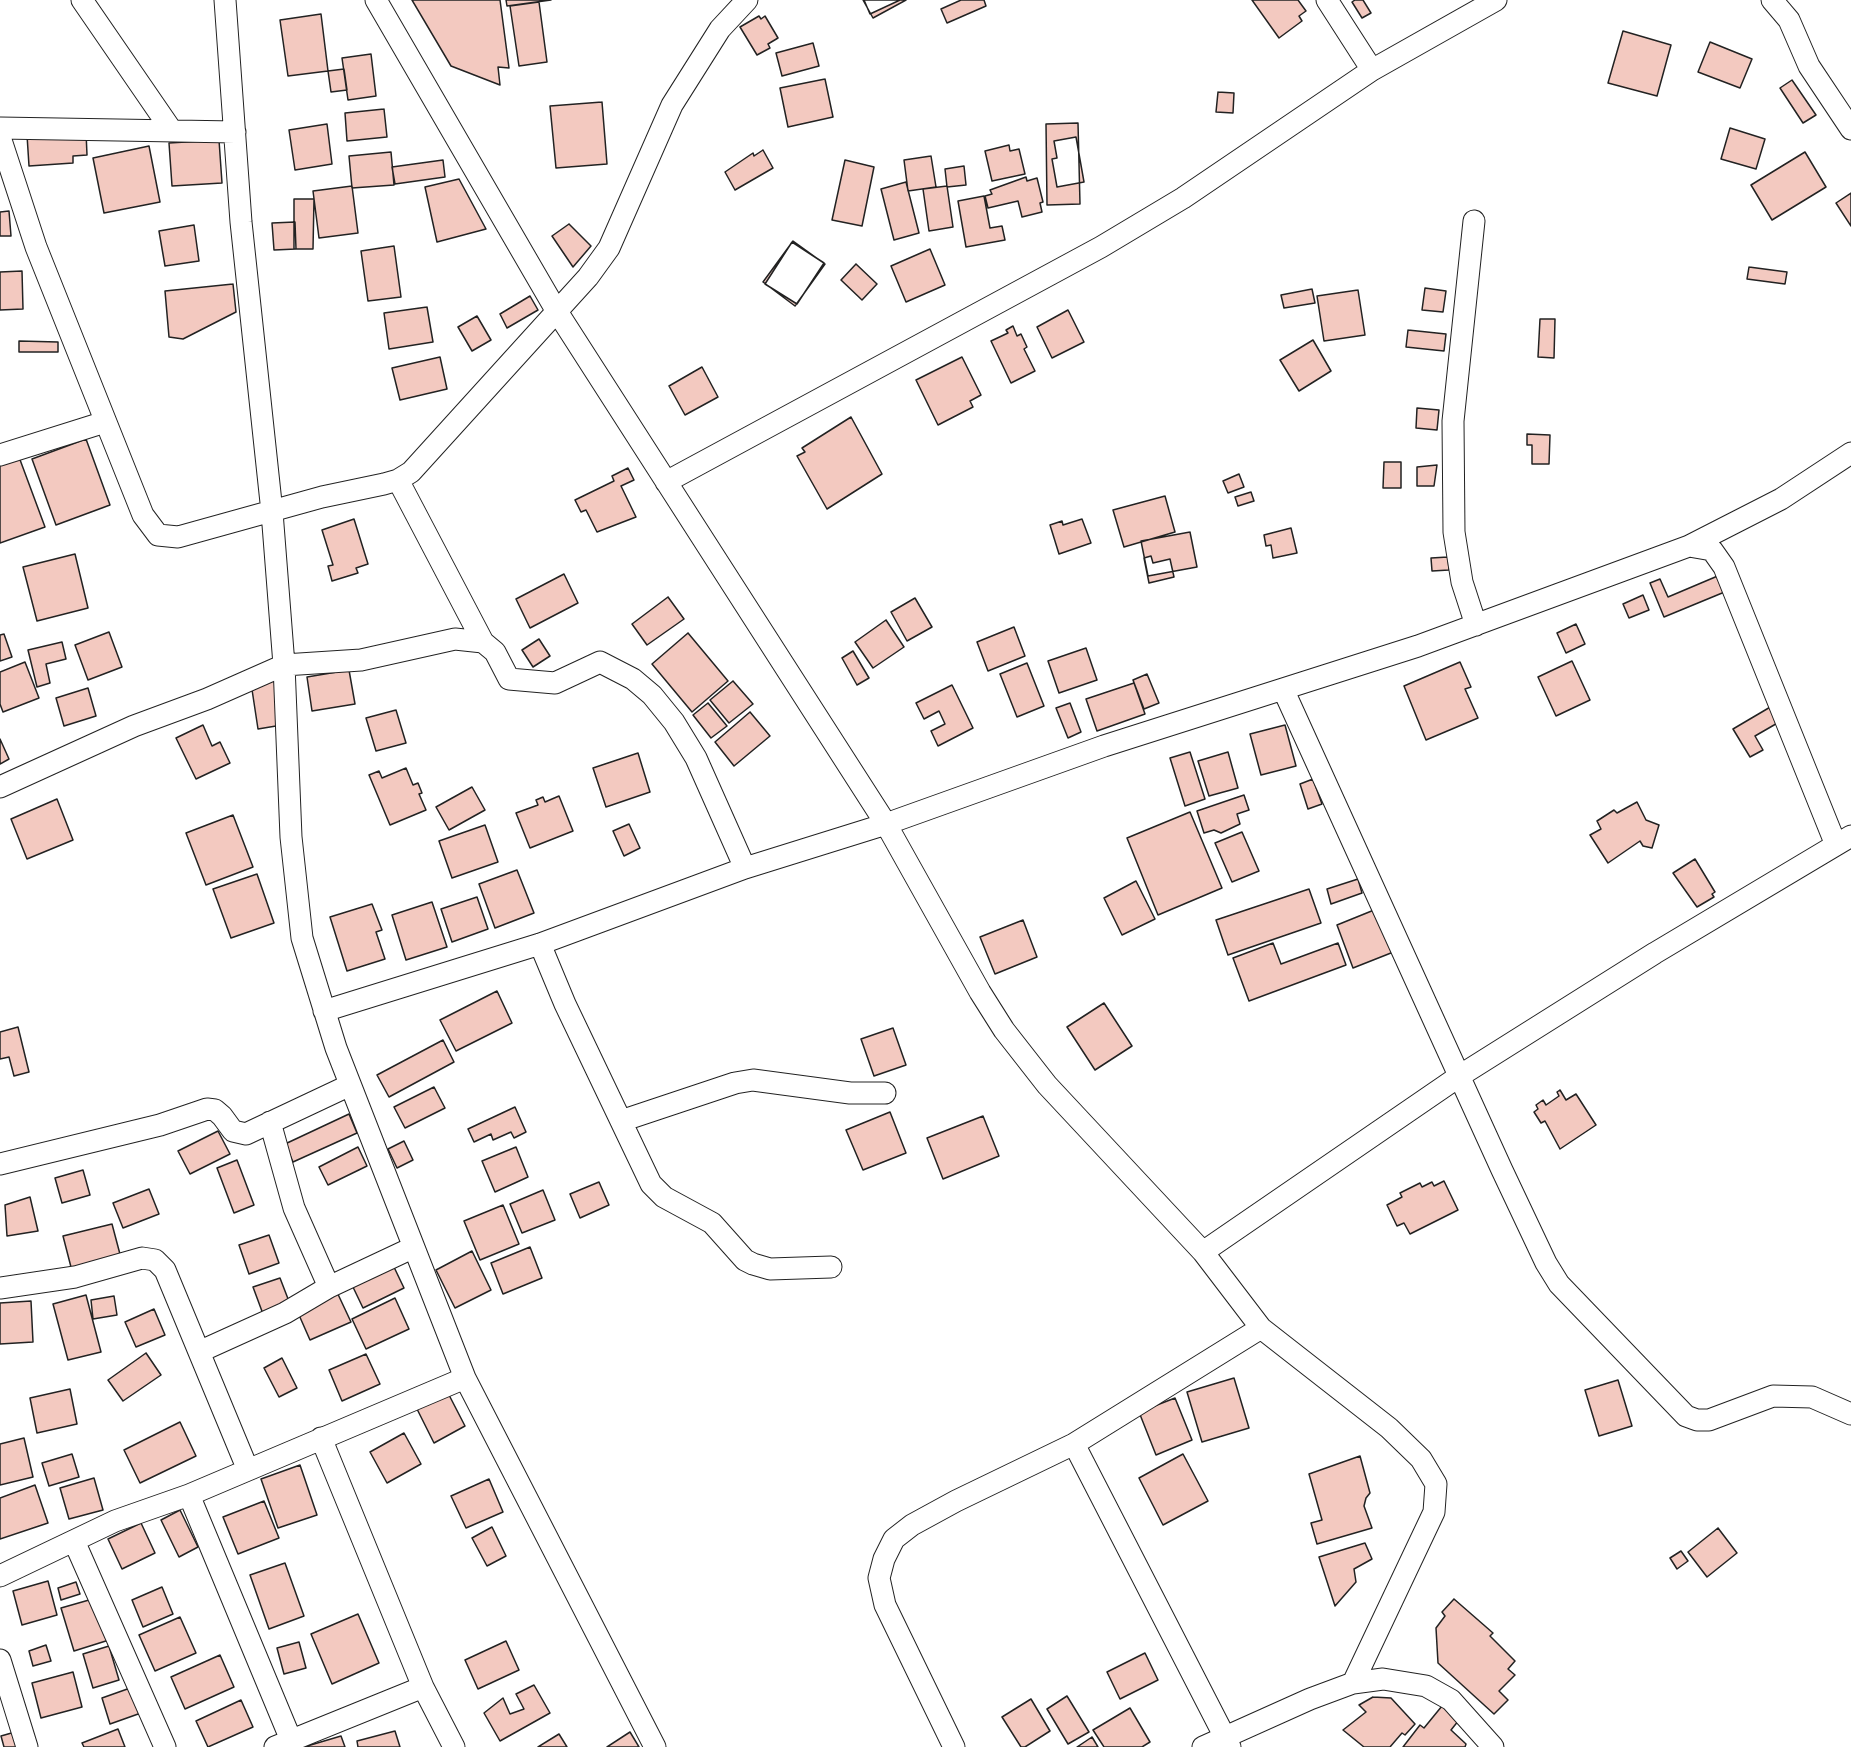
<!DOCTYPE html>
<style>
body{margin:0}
canvas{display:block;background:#fff}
</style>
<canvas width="1851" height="1747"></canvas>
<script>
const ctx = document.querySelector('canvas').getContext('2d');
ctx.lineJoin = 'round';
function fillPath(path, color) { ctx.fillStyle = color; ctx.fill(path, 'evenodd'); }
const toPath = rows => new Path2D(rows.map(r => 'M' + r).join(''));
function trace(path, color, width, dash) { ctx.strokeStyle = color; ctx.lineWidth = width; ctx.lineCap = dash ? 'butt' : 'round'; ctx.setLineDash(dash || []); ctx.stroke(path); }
const building = toPath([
 [412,0,500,0,509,68,498,67,500,85,451,66,412,0],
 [506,0,551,0,507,6,506,0],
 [863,0,906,0,873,18,863,0],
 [864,0,900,0,870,14,864,0],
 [961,0,984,0,986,6,947,23,941,9,961,0],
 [1252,0,1298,0,1306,11,1299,16,1302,21,1279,38,1252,0],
 [1355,0,1363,0,1371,13,1362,18,1352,2,1355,0],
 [539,2,547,62,519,66,510,6,539,2],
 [321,14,328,71,288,76,280,20,321,14],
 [759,16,761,19,765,16,778,38,768,44,770,48,757,55,740,27,759,16],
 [1623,31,1671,45,1657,96,1608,83,1623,31],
 [1710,42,1752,59,1740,88,1698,72,1710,42],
 [813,43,819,66,782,76,776,53,813,43],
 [371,54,376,96,348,100,342,58,371,54],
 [344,69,347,90,331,92,328,71,344,69],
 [825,79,833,117,788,127,780,88,825,79],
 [1792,80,1816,115,1803,123,1780,88,1792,80],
 [1218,92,1234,93,1233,113,1216,112,1218,92],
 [602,102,607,164,556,168,550,106,602,102],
 [384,109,387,137,347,141,345,113,384,109],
 [1078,123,1080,204,1047,205,1046,124,1078,123],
 [327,124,332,164,295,170,289,130,327,124],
 [1730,128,1765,139,1756,169,1721,159,1730,128],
 [86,132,87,155,73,156,73,163,29,166,27,135,86,132],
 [1076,137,1084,182,1057,187,1052,159,1057,158,1054,141,1076,137],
 [219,140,222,183,172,186,169,143,219,140],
 [1009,145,1010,151,1019,149,1025,174,992,181,985,151,1009,145],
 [149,146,160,202,104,213,93,158,149,146],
 [763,150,773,168,735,190,725,172,753,153,754,156,763,150],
 [391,152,394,185,352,188,349,156,391,152],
 [1805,152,1826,187,1772,220,1751,185,1805,152],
 [931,156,936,187,908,191,904,160,931,156],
 [443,160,445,177,395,184,392,167,443,160],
 [845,160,874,167,862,226,832,220,845,160],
 [964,166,966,185,947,187,945,169,964,166],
 [1026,177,1027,181,1037,178,1043,202,1040,203,1042,212,1022,217,1018,201,988,208,985,196,992,194,990,190,1026,177],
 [459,179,486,229,437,242,425,187,459,179],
 [906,182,919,233,894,240,881,189,906,182],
 [352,186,358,233,319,238,313,191,352,186],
 [947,186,953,227,929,231,923,189,947,186],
 [1851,193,1851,226,1836,203,1851,193],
 [984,196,990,228,1002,226,1005,240,966,247,958,201,984,196],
 [294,199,314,199,313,249,294,249,294,199],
 [9,211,11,236,0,236,0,212,9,211],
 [295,222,296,249,274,250,272,223,295,222],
 [569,224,591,246,573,267,552,236,569,224],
 [194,225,199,261,165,266,159,231,194,225],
 [793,241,825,264,795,306,763,282,793,241],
 [792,242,824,263,797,304,765,284,792,242],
 [394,246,401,297,368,301,361,251,394,246],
 [930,249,945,285,906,302,891,266,930,249],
 [856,264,877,284,862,300,841,280,856,264],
 [1749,267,1787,272,1785,284,1747,279,1749,267],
 [22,271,23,309,0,310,0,272,22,271],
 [233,284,236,312,183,339,169,337,165,291,233,284],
 [1425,288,1446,291,1443,312,1422,310,1425,288],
 [1312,289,1315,303,1284,308,1281,295,1312,289],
 [1358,290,1365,335,1324,341,1317,296,1358,290],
 [530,296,538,310,507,328,500,314,530,296],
 [427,307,433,342,389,349,384,313,427,307],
 [1068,310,1084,342,1052,358,1037,327,1068,310],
 [477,316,491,340,472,351,458,327,477,316],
 [1540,319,1555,319,1554,358,1538,357,1540,319],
 [1013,326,1017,336,1021,334,1027,347,1024,349,1035,371,1011,383,991,341,1008,333,1006,330,1013,326],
 [1408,330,1446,334,1444,351,1406,347,1408,330],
 [1313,340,1331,371,1299,391,1280,360,1313,340],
 [19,341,58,342,58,352,19,352,19,341],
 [440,357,447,389,400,400,392,368,440,357],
 [962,357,981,395,970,401,973,407,938,425,916,380,962,357],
 [702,367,718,397,685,415,669,386,702,367],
 [1417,408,1439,410,1437,430,1416,428,1417,408],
 [851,417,882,474,827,509,797,456,805,452,802,448,851,417],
 [1527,434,1550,435,1549,464,1532,464,1532,445,1527,445,1527,434],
 [86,439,110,505,56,525,32,459,86,439],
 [19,457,45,527,0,543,0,464,19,457],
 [1384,462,1401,462,1401,488,1383,488,1384,462],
 [1437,465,1434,486,1417,486,1417,467,1437,465],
 [628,468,634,480,621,486,636,517,597,532,586,510,581,512,575,500,614,481,612,476,628,468],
 [1239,474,1244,487,1228,493,1223,481,1239,474],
 [1251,492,1254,501,1238,506,1235,497,1251,492],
 [1165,496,1175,532,1124,547,1113,510,1165,496],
 [354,519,368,564,356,568,358,573,332,581,328,566,333,565,322,530,354,519],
 [1082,519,1091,543,1059,554,1050,525,1062,521,1063,525,1082,519],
 [1291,528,1297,553,1273,558,1271,545,1266,546,1264,535,1291,528],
 [1190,532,1197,567,1148,576,1141,541,1190,532],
 [75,554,88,608,37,621,23,567,75,554],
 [1151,556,1153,563,1170,559,1174,577,1149,583,1144,558,1151,556],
 [1448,557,1449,570,1432,571,1431,558,1448,557],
 [564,574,578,603,530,628,516,599,564,574],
 [1720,575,1727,591,1664,617,1650,583,1660,579,1668,597,1720,575],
 [1643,595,1649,610,1629,618,1623,604,1643,595],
 [668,597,684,619,647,645,632,624,668,597],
 [915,598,932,627,907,641,891,612,915,598],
 [886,620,904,647,873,668,855,642,886,620],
 [1576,624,1585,644,1566,653,1557,633,1576,624],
 [1014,627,1025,656,988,671,977,642,1014,627],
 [109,632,122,667,88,680,75,645,109,632],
 [688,633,728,681,692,712,652,664,688,633],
 [4,634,12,657,0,661,0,635,4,634],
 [539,639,550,656,533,667,522,650,539,639],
 [62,642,66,659,46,664,50,683,37,687,28,650,62,642],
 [1086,648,1097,680,1059,693,1048,661,1086,648],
 [853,651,869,678,857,685,842,658,853,651],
 [1572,661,1590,700,1556,716,1538,677,1572,661],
 [25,662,39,698,3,712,0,704,0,672,25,662],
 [1460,662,1471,687,1465,689,1478,718,1426,740,1404,686,1460,662],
 [1027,663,1044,706,1017,717,1000,674,1027,663],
 [349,670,355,704,312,711,307,677,349,670],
 [1147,674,1159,703,1144,709,1133,680,1147,674],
 [275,679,282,725,258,729,251,683,275,679],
 [733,681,753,704,729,723,710,700,733,681],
 [1134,683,1145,714,1097,731,1086,699,1134,683],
 [952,685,973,728,938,746,931,731,945,724,939,711,924,719,916,703,952,685],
 [88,688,96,716,64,726,56,698,88,688],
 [708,703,727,726,711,738,693,715,708,703],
 [1070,703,1081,732,1068,738,1056,708,1070,703],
 [1772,706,1781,721,1755,736,1763,750,1750,757,1733,729,1772,706],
 [396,710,406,743,376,751,366,718,396,710],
 [750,712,770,736,734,766,715,742,750,712],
 [203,725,212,746,220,742,230,763,196,779,176,738,203,725],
 [1285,725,1296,766,1261,775,1250,734,1285,725],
 [0,739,9,759,0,764,0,739],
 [1190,752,1205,799,1185,806,1170,758,1190,752],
 [1228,752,1238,788,1209,796,1198,761,1228,752],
 [638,753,650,792,606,807,593,768,638,753],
 [406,768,413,785,418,783,422,793,419,794,426,810,390,825,369,775,379,771,382,778,406,768],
 [1313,779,1322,804,1308,809,1300,784,1313,779],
 [472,787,485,810,449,830,436,807,472,787],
 [1244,795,1249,810,1237,814,1240,824,1221,833,1214,830,1204,833,1197,811,1244,795],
 [559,796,573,831,530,848,516,813,538,805,536,800,543,797,545,802,559,796],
 [57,799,73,840,27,859,11,819,57,799],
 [1637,802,1646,820,1659,825,1652,848,1643,846,1640,841,1608,863,1590,835,1601,829,1597,821,1614,810,1617,813,1637,802],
 [1190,812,1222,888,1158,915,1127,838,1190,812],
 [233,815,253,867,206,885,186,833,233,815],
 [629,824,640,848,624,856,613,831,629,824],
 [485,825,498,862,452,878,439,841,485,825],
 [1242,832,1259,871,1232,882,1215,843,1242,832],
 [1695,859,1715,892,1712,894,1714,897,1697,907,1673,873,1695,859],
 [517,870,534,913,495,928,479,884,517,870],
 [257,874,274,923,231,938,213,889,257,874],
 [1358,879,1362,893,1331,904,1327,889,1358,879],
 [1136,881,1155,919,1122,935,1104,898,1136,881],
 [1309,889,1321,923,1228,955,1216,920,1309,889],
 [477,897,488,929,452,942,441,909,477,897],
 [432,902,447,947,406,960,392,915,432,902],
 [372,904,382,930,376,932,385,959,347,971,330,917,372,904],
 [1379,908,1396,951,1353,968,1337,925,1379,908],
 [1023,920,1037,957,995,974,980,937,1023,920],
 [1273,943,1281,964,1338,943,1346,965,1249,1001,1233,958,1273,943],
 [497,991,512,1023,456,1051,440,1020,497,991],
 [1104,1003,1132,1046,1095,1070,1067,1027,1104,1003],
 [18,1027,29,1072,14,1076,9,1057,0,1059,0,1032,18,1027],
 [893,1028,906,1065,874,1076,861,1039,893,1028],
 [443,1040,454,1062,389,1097,377,1075,443,1040],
 [434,1087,445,1108,405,1128,394,1107,434,1087],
 [1560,1090,1566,1100,1576,1094,1596,1125,1560,1149,1545,1121,1541,1123,1534,1112,1538,1109,1536,1105,1543,1100,1546,1105,1559,1096,1557,1092,1560,1090],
 [515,1107,526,1132,514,1138,511,1132,493,1140,491,1134,474,1142,468,1129,515,1107],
 [890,1112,906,1153,863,1170,846,1130,890,1112],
 [349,1114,357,1133,293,1162,285,1144,349,1114],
 [983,1116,999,1156,943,1179,927,1138,983,1116],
 [218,1131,230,1154,190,1174,178,1151,218,1131],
 [404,1141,413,1160,397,1168,388,1149,404,1141],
 [358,1147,367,1166,328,1185,319,1167,358,1147],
 [516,1147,528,1177,495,1192,482,1161,516,1147],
 [237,1160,254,1205,234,1213,217,1168,237,1160],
 [83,1170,90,1195,62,1203,55,1178,83,1170],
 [1444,1181,1458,1210,1410,1234,1404,1223,1397,1226,1387,1205,1402,1197,1400,1193,1420,1183,1422,1187,1432,1182,1434,1186,1444,1181],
 [599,1182,609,1205,580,1218,570,1194,599,1182],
 [149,1189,159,1214,123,1228,113,1203,149,1189],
 [543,1190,555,1220,522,1233,510,1204,543,1190],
 [30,1197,38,1231,7,1236,5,1205,30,1197],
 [503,1205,519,1244,480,1260,464,1221,503,1205],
 [112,1224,121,1258,72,1271,63,1236,112,1224],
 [269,1235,279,1263,249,1274,239,1245,269,1235],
 [530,1247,542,1278,503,1294,491,1263,530,1247],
 [472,1251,491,1290,455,1308,436,1270,472,1251],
 [393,1265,404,1288,363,1308,352,1285,393,1265],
 [280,1278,290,1304,263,1314,253,1287,280,1278],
 [336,1290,351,1322,310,1340,299,1315,336,1290],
 [86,1295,101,1352,68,1360,53,1304,86,1295],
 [114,1296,117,1315,93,1319,91,1300,114,1296],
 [395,1298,409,1329,366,1349,352,1319,395,1298],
 [31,1301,33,1342,0,1344,0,1303,31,1301],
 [154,1309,165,1335,136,1347,125,1322,154,1309],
 [146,1353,161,1375,123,1401,108,1380,146,1353],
 [366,1354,380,1384,342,1401,329,1370,366,1354],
 [282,1358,297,1388,279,1397,264,1368,282,1358],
 [1234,1378,1249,1428,1202,1442,1187,1392,1234,1378],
 [1618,1380,1632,1426,1599,1436,1585,1390,1618,1380],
 [70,1389,77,1424,37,1433,30,1398,70,1389],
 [448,1393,465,1426,434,1443,417,1409,448,1393],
 [1175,1398,1192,1440,1156,1455,1139,1412,1175,1398],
 [180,1422,196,1456,140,1483,124,1450,180,1422],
 [404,1433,421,1464,387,1483,370,1452,404,1433],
 [24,1438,33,1477,0,1485,0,1444,24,1438],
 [72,1454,79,1477,49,1486,42,1463,72,1454],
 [1183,1454,1208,1501,1163,1525,1139,1478,1183,1454],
 [1360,1456,1370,1493,1366,1498,1364,1506,1372,1528,1317,1544,1311,1523,1322,1520,1309,1474,1360,1456],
 [300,1465,317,1515,278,1528,261,1479,300,1465],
 [94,1478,103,1510,69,1519,60,1488,94,1478],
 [489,1479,503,1512,466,1528,451,1496,489,1479],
 [35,1485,48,1523,0,1539,0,1498,35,1485],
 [264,1501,279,1538,238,1554,223,1517,264,1501],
 [180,1510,198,1547,179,1557,161,1520,180,1510],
 [141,1523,155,1553,122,1569,108,1539,141,1523],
 [492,1527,506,1556,487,1566,472,1538,492,1527],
 [1718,1528,1737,1553,1707,1577,1688,1552,1718,1528],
 [1365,1543,1372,1559,1354,1569,1356,1582,1335,1606,1319,1557,1365,1543],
 [1681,1551,1688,1561,1677,1569,1670,1558,1681,1551],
 [285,1563,304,1616,269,1629,250,1575,285,1563],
 [48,1581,57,1615,22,1625,13,1591,48,1581],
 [76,1582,80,1594,61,1600,58,1588,76,1582],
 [162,1587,173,1614,143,1627,132,1600,162,1587],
 [96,1598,109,1640,74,1651,61,1608,96,1598],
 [1454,1599,1493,1633,1490,1636,1515,1661,1508,1669,1515,1675,1499,1691,1508,1700,1494,1714,1438,1663,1436,1628,1445,1616,1442,1612,1454,1599],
 [358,1614,379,1663,332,1684,311,1634,358,1614],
 [180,1617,196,1653,155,1671,139,1635,180,1617],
 [506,1641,519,1670,478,1689,465,1660,506,1641],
 [299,1642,306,1668,284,1674,277,1648,299,1642],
 [46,1645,51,1661,33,1666,29,1651,46,1645],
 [109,1646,119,1680,93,1688,83,1654,109,1646],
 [1145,1653,1158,1680,1120,1699,1107,1672,1145,1653],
 [220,1655,234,1687,185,1709,171,1677,220,1655],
 [73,1672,82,1707,41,1718,32,1683,73,1672],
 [534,1685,550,1713,500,1741,484,1713,503,1698,510,1714,524,1709,516,1694,534,1685],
 [133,1687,141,1713,110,1724,102,1698,133,1687],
 [1067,1696,1089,1732,1068,1744,1047,1709,1067,1696],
 [1373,1697,1391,1698,1415,1724,1405,1735,1402,1733,1390,1747,1364,1747,1343,1730,1366,1712,1359,1705,1373,1697],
 [1031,1699,1050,1731,1025,1747,1021,1747,1002,1717,1031,1699],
 [241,1700,253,1727,208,1747,196,1721,241,1700],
 [1442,1706,1459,1720,1451,1730,1466,1744,1465,1747,1403,1747,1420,1725,1424,1728,1442,1706],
 [1130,1708,1150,1742,1142,1747,1104,1747,1093,1730,1130,1708],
 [118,1729,125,1747,84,1747,82,1743,118,1729],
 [395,1731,400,1747,358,1747,357,1741,395,1731],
 [15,1732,18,1747,4,1747,1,1736,15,1732],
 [630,1732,639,1747,607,1747,630,1732],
 [559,1734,567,1747,538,1747,559,1734],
 [341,1736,345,1747,304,1747,341,1736],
 [1092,1737,1098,1747,1077,1747,1092,1737]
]);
const minor = toPath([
 [82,0,172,131],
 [225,0,241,222,272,512,284,665,291,837,302,938,336,1048,465,1378,655,1747],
 [376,0,556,310,886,824,980,992,1004,1030,1047,1085,1203,1252,1261,1328,1074,1444,956,1501,912,1525,894,1539,884,1559,879,1578,885,1605,954,1747],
 [1327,0,1372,70,1496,0],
 [1772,0,1789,20,1809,66,1851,129],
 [0,128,235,132],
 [0,137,36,247,143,515,158,535,178,537,322,497,384,484,398,480,411,472,588,277,609,248,672,105,720,29,747,0],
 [1474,221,1453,421,1454,532,1462,582,1476,625],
 [0,455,105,422],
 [398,480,483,642],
 [666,482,1101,247,1183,198,1372,70],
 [1689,546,1781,499,1851,453],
 [1283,689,1502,1170,1546,1263,1559,1284,1686,1416,1697,1420,1709,1420,1773,1396,1812,1397,1851,1414],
 [0,787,134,726,207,699,284,665,361,660,455,639,483,642,495,652,509,679,555,683,600,662,633,679,652,695,674,722,696,758,745,868],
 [540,944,565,1004,651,1184,664,1197,712,1223,745,1260,753,1264,770,1269,831,1267],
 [324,1011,540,944,745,868,886,824,1104,746,1418,646,1689,546,1712,550,1724,567,1836,845],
 [621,1121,735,1083,753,1080,850,1093,885,1093],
 [270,1122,294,1208,329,1287],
 [0,1164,160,1125,207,1109,215,1110,222,1116,233,1131,246,1134,350,1085],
 [1203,1252,1461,1075,1655,953,1851,836],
 [0,1288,75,1277,142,1258,155,1260,165,1270,248,1470],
 [1261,1328,1389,1428,1421,1459,1436,1484,1434,1512,1353,1683],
 [201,1351,285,1313,329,1287,412,1248],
 [321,1438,423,1687,454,1747],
 [1074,1444,1230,1747],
 [189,1495,291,1740],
 [74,1541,165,1747],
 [0,1576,115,1521,189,1495,465,1378],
 [0,1660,27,1747],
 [275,1747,423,1687],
 [1203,1747,1310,1699,1353,1683,1383,1679,1426,1686,1451,1700,1493,1747]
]);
fillPath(building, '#f3c9c0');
trace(building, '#222', 1.5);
trace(minor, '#222', 23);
trace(minor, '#fff', 21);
</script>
